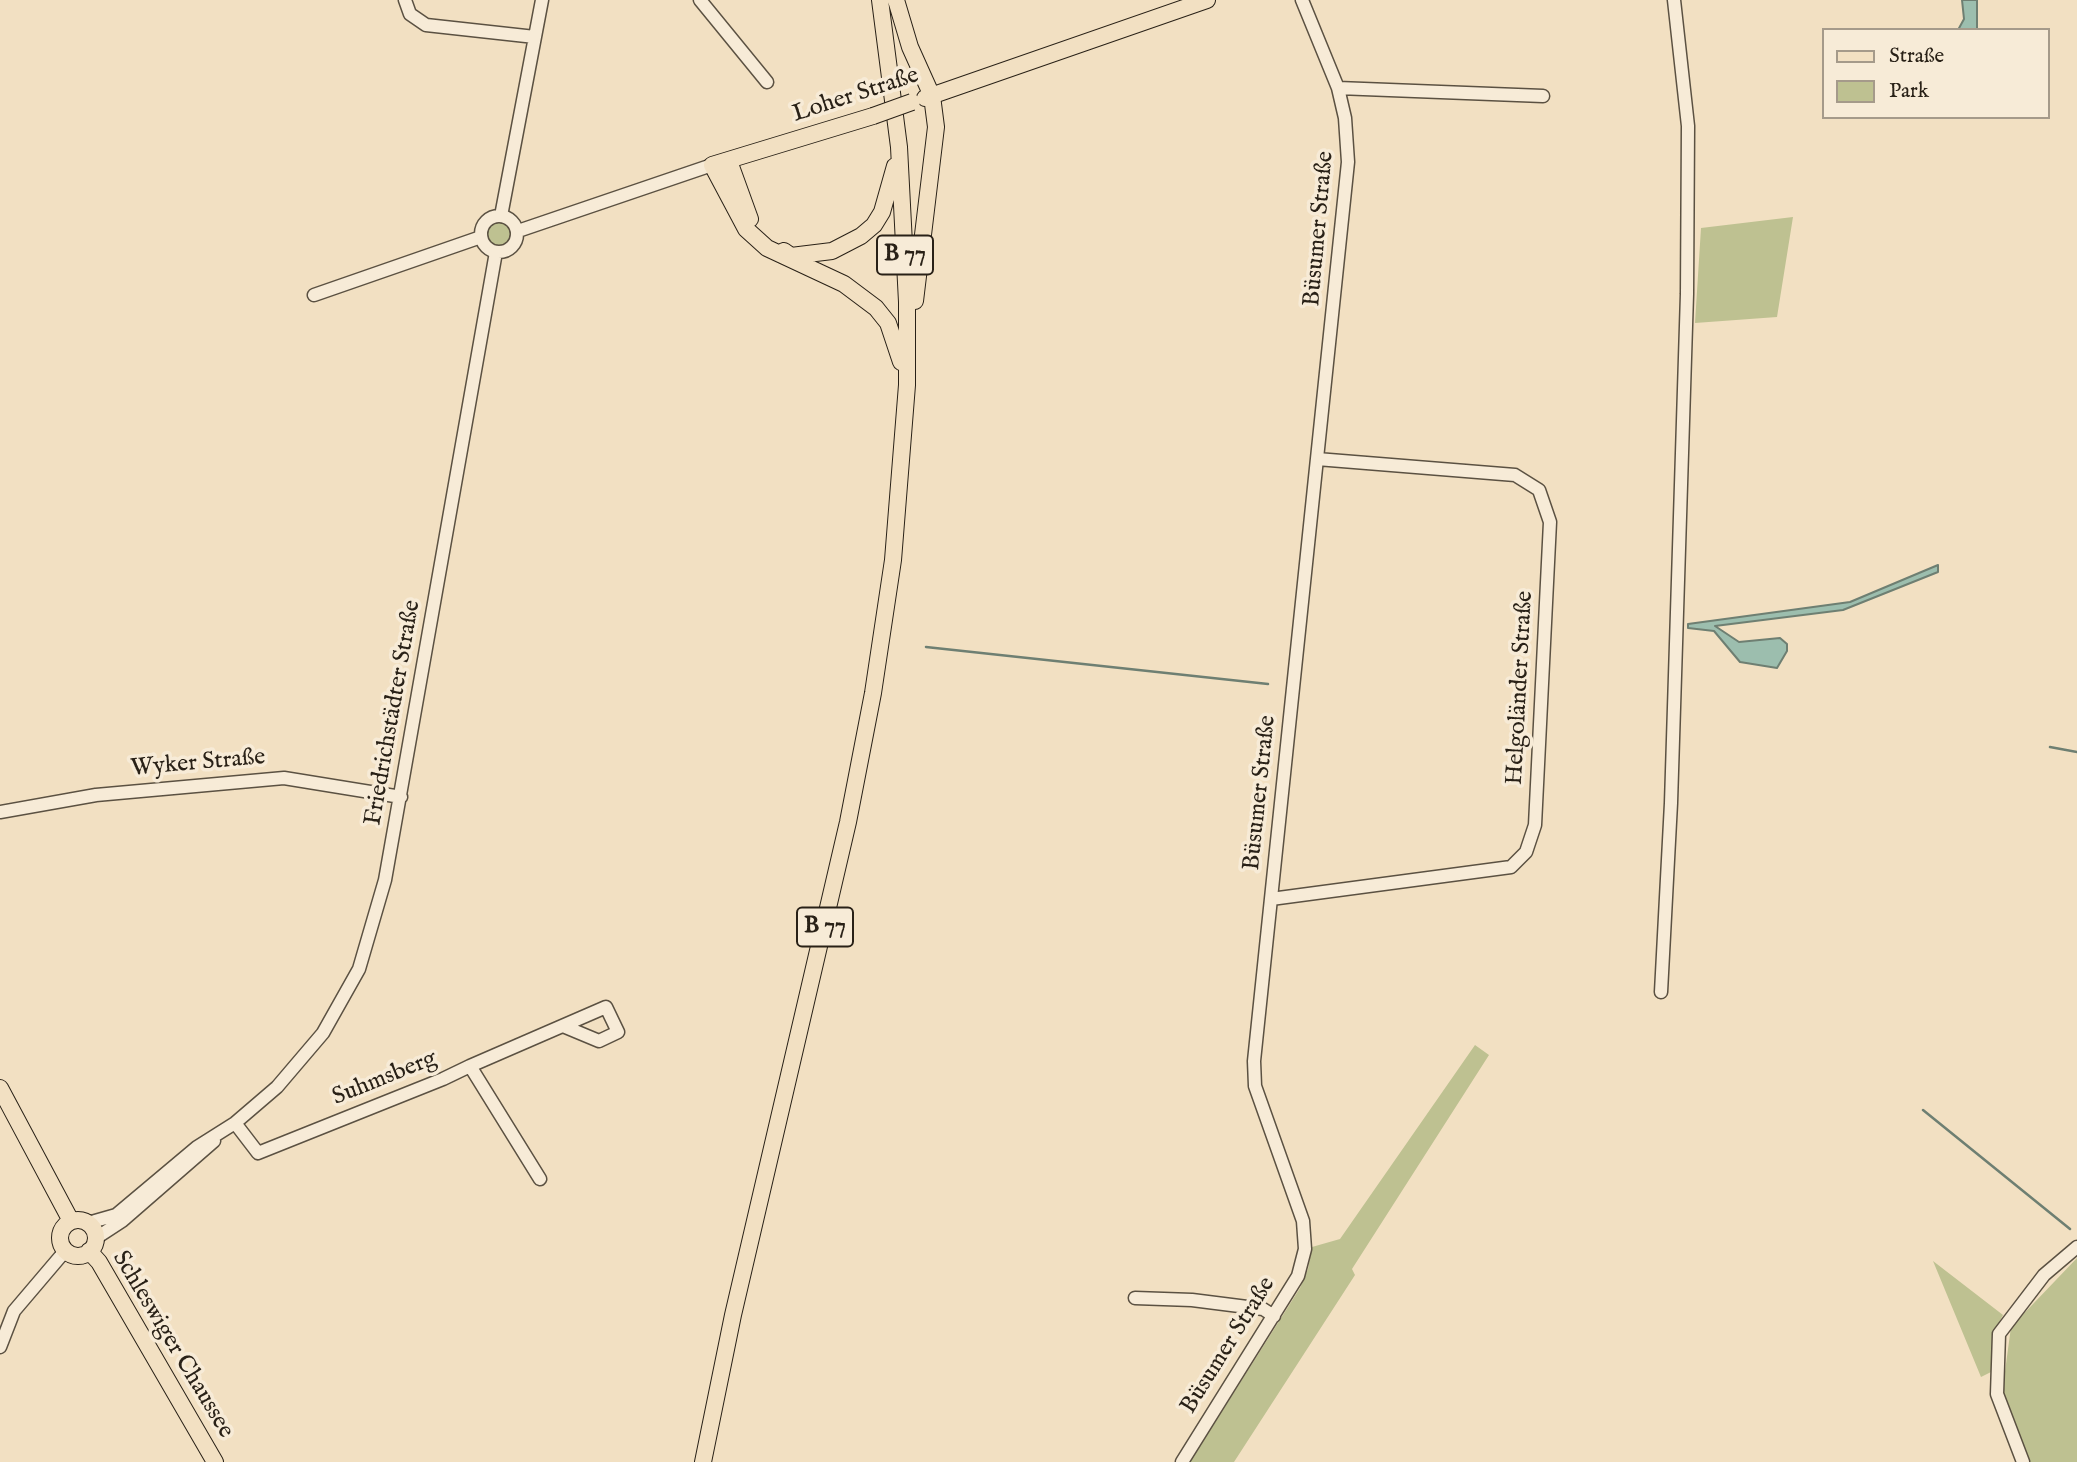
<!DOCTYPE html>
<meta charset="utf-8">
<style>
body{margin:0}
#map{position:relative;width:2077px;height:1462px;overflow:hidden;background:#f2e0c2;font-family:"IM FELL English",serif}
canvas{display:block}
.legend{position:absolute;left:1822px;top:28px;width:228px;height:91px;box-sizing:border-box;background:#f7ebd7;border:2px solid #a59a8a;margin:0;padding:9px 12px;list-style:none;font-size:21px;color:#292117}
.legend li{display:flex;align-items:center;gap:14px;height:35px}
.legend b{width:35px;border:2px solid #a59a8a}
</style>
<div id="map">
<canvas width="2077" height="1462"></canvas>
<ul class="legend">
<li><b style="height:9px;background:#f2e0c2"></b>Straße</li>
<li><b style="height:19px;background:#bec191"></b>Park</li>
</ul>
</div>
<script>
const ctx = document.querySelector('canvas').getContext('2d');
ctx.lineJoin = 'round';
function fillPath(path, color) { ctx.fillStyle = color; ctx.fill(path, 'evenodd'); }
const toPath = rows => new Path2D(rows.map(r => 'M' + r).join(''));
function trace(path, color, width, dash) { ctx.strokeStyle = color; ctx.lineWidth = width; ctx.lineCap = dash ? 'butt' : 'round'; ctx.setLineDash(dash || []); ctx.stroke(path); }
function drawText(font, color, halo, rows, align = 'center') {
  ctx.font = font + ' "IM FELL English",serif'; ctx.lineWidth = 7; ctx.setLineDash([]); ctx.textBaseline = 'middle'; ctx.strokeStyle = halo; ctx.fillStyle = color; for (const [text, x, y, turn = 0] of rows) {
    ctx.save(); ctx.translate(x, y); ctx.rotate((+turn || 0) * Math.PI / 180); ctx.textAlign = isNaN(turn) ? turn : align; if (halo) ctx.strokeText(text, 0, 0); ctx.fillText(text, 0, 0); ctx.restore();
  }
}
const green = toPath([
 [1793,217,1777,317,1695,323,1701,228],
 '488 234a12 12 0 1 1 24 0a12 12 0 1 1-24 0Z',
 [1475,1045,1489,1055,1352,1269,1355,1275,1234,1462,1190,1462,1300,1288,1308,1269,1312,1247,1340,1239],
 [2077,1258,2077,1462,2025,1462,2001,1401,2011,1327],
 [1933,1261,2003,1315,1994,1332,1993,1371,1981,1377]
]);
const water = toPath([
 [1962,0,1977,0,1977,30,1958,30,1964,19,1962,0],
 [1938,565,1938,572,1843,610,1715,626,1739,642,1780,638,1787,644,1787,651,1777,668,1740,662,1714,631,1688,628,1688,624,1850,602,1938,565]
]);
const stream = toPath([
 [926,647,1268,684],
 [2050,747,2077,752],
 [1923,1110,2070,1229]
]);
const minor = toPath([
 [405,0,410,14,426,25,535,37],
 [700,0,767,82],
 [1338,88,1543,96],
 '481 234a18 18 0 1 1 36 0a18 18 0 1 1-36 0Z',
 [501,216,542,0],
 [518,231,712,165],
 [314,295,481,237],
 [0,812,96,795,284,778,401,797],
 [1271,899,1511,867,1526,852,1535,825,1550,522,1539,490,1515,475,1317,459],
 [1661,992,1671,803,1687,294,1688,126,1674,0],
 [470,1066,540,1179],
 [235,1123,258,1153,443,1079,470,1066,606,1007,618,1032,599,1041,563,1026],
 [88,1223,116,1215,197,1147,235,1123,277,1087,323,1033,359,969,385,880,496,252],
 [96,1238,122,1221,214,1141],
 [1135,1298,1192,1300,1263,1309,1274,1316],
 [0,1347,14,1311,65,1251],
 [1182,1462,1298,1276,1305,1249,1303,1221,1255,1086,1254,1061,1348,162,1345,118,1338,88,1302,0],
 [2023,1462,1997,1394,1999,1334,2044,1275,2077,1247]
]);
const major = toPath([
 [896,0,910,47,932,96,936,127,915,301],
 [925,98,1207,0],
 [873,116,712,165,746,229,767,248,844,284,876,308,888,323,901,362],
 [729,161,750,219],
 [784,251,791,256,832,251,861,236,874,225,882,212,895,166],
 [0,1088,71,1221],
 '60 1238a18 18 0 1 1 36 0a18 18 0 1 1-36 0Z',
 [89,1251,99,1262,215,1462],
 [703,1462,733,1315,848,822,873,693,893,560,907,385,907,302,899,147,880,0]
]);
const majorBridge = toPath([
 [873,116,912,102]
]);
const shields = [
 [905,255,56],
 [825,927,56]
];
const shieldNames = [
 ["B 77",905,255],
 ["B 77",825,927]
];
const streetNames = [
 ["Loher Straße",856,96,-18],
 ["Büsumer Straße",1320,229,-85],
 ["Helgoländer Straße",1521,688,-87],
 ["Friedrichstädter Straße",394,713,-80],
 ["Wyker Straße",198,764,-5],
 ["Büsumer Straße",1261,793,-84],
 ["Suhmsberg",385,1079,-22],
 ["Schleswiger Chaussee",172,1345,59],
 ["Büsumer Straße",1229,1346,-58]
];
fillPath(green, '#bec191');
fillPath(water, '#9cbeae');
trace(water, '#6e7f72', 2);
trace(stream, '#6e7f72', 2.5);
trace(minor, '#5b5142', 15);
trace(major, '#292117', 18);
trace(minor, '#f7ebd7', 12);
trace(major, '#f2e0c2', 16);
trace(majorBridge, '#292117', 18, []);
trace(majorBridge, '#f2e0c2', 16);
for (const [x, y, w] of shields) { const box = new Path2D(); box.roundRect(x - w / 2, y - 19.5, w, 39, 5); ctx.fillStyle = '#f7ebd7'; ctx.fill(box); trace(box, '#292117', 2); }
drawText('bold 23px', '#292117', null, shieldNames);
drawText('24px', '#292117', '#f7ebd7', streetNames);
</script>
